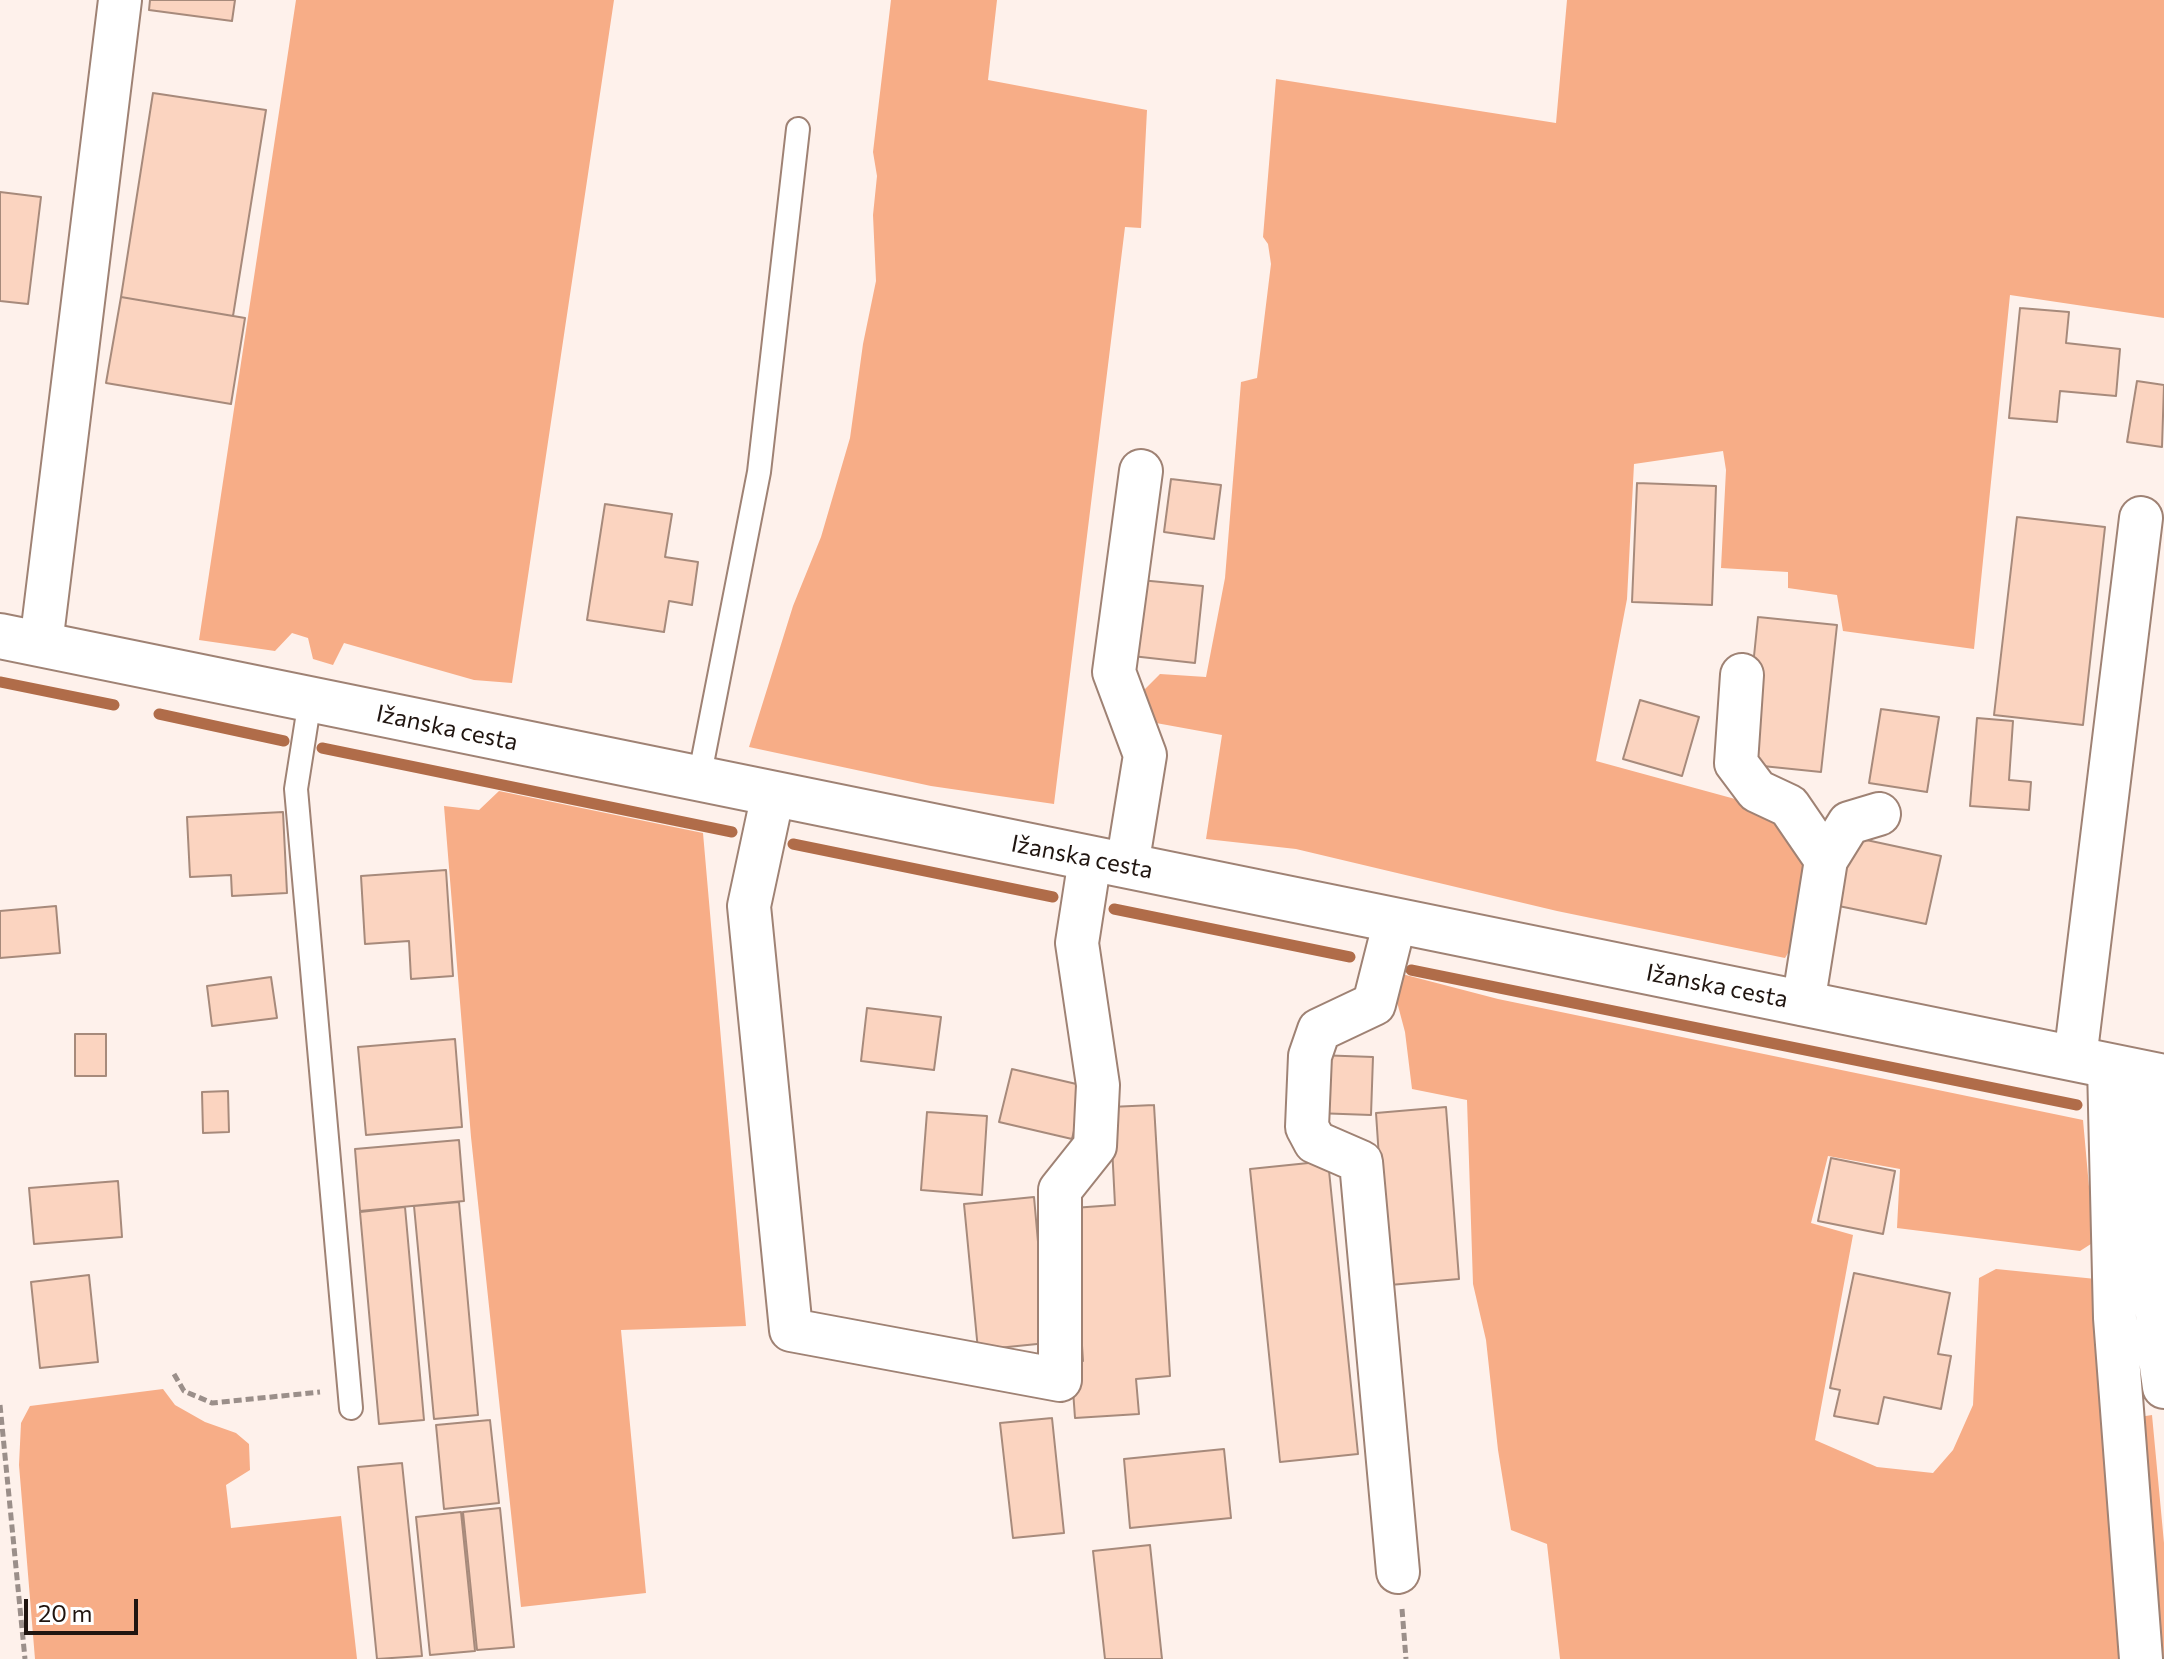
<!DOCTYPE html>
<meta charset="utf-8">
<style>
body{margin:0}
#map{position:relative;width:2164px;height:1659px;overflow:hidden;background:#fef1eb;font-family:Commissioner,sans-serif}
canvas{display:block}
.scale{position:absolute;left:24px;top:1599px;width:114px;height:36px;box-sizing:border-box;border:4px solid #201510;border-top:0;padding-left:10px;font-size:24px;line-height:28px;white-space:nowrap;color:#201510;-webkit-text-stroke:6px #fff;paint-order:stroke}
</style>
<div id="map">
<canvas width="2164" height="1659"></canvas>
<div class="scale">20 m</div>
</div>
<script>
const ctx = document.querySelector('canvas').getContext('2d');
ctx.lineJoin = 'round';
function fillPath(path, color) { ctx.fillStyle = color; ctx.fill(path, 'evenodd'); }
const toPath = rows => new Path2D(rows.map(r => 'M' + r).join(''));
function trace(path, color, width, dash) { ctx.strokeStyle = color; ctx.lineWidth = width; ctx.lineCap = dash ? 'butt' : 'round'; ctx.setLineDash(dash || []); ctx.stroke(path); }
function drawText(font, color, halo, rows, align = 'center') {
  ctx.font = font + ' Commissioner,sans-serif'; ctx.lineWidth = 6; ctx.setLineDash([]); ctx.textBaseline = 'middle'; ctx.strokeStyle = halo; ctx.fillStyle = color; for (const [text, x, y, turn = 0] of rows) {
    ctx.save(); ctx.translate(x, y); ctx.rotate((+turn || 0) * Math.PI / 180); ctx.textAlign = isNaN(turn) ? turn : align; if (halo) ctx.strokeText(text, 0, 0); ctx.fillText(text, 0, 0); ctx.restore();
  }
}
const green = toPath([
 [296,0,614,0,512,683,474,680,344,643,333,665,313,659,308,638,292,633,275,651,199,640],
 [891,0,997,0,988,80,1147,110,1141,228,1125,227,1054,804,931,786,749,747,793,606,821,537,850,438,863,344,876,281,873,215,877,176,873,152],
 [1567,0,2164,0,2164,318,2010,295,1974,649,1843,631,1837,595,1788,588,1788,572,1721,568,1726,470,1723,451,1634,464,1627,599,1596,761,1768,808,1809,871,1800,933,1785,958,1557,911,1296,849,1206,839,1222,735,1156,723,1138,707,1145,689,1160,674,1206,677,1225,578,1241,382,1257,378,1271,264,1268,244,1263,237,1276,79,1556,123],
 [499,791,703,833,746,1326,621,1330,646,1593,521,1607,471,1137,444,806,479,810],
 [1402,974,1498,999,2083,1120,2094,1242,2080,1251,1897,1228,1900,1169,1828,1156,1811,1223,1853,1235,1815,1440,1877,1467,1933,1473,1953,1450,1973,1405,1979,1278,1996,1269,2096,1279,2123,1659,1560,1659,1547,1544,1511,1530,1498,1450,1486,1340,1473,1284,1467,1100,1412,1089,1405,1032,1393,987],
 [163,1389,175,1405,205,1422,236,1433,249,1444,250,1470,226,1485,231,1528,341,1516,357,1659,35,1659,19,1465,21,1423,30,1406],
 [2152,1415,2164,1543,2164,1659,2148,1659,2133,1418]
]);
const stream = toPath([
 [0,682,114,705],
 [159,714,284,741],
 [322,748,732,832],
 [793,844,1053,897],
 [1114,909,1350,957],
 [1411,970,2077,1105]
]);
const building = toPath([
 [150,0,235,0,232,21,149,10,150,0],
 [153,93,266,110,233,316,121,297,153,93],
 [0,192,41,197,28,304,0,301,0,192],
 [121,297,245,318,231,404,106,383,121,297],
 [2020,308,2069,312,2066,343,2120,349,2116,396,2060,391,2057,422,2009,418,2020,308],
 [2137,381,2164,385,2162,447,2127,442,2137,381],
 [1171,479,1221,485,1214,539,1164,532,1171,479],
 [1637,483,1716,486,1712,605,1632,602,1637,483],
 [605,504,672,514,665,557,698,562,692,605,669,601,664,632,587,620,605,504],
 [2017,517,2105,527,2083,725,1994,715,2017,517],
 [1140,580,1203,586,1195,663,1132,656,1140,580],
 [1758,617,1837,625,1821,772,1743,764,1758,617],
 [1640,700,1699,717,1682,776,1623,759,1640,700],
 [1881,709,1939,717,1927,792,1869,783,1881,709],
 [1977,718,2013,721,2009,780,2031,782,2029,810,1970,806,1977,718],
 [283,812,287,893,232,896,231,875,190,877,187,817,283,812],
 [1843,835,1941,856,1926,924,1829,904,1843,835],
 [446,870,453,976,411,979,409,941,365,944,361,876,446,870],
 [56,906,60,953,0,958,0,911,56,906],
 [271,977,277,1018,212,1026,207,986,271,977],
 [867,1008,941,1017,934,1070,861,1061,867,1008],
 [75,1034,106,1034,106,1076,75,1076,75,1034],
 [455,1039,462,1127,366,1135,358,1047,455,1039],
 [1317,1055,1373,1057,1371,1115,1315,1113,1317,1055],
 [1012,1069,1085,1086,1072,1139,999,1122,1012,1069],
 [228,1091,229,1132,203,1133,202,1092,228,1091],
 [1154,1105,1170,1376,1136,1379,1139,1414,1075,1418,1071,1362,1083,1361,1073,1208,1115,1205,1110,1107,1154,1105],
 [1446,1107,1459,1279,1378,1286,1380,1173,1376,1113,1446,1107],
 [927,1112,987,1116,982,1195,921,1190,927,1112],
 [459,1140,464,1201,360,1211,355,1149,459,1140],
 [1831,1158,1895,1171,1883,1234,1818,1221,1831,1158],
 [1328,1161,1358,1454,1280,1462,1250,1169,1328,1161],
 [118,1181,122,1237,34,1244,29,1188,118,1181],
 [1034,1197,1047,1343,978,1350,964,1204,1034,1197],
 [459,1202,478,1415,434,1419,414,1206,459,1202],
 [405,1207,424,1420,379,1424,360,1212,405,1207],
 [1854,1273,1950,1293,1938,1354,1951,1356,1941,1409,1884,1397,1878,1424,1834,1416,1840,1390,1830,1388,1854,1273],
 [89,1275,98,1362,40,1368,31,1282,89,1275],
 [1052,1418,1064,1533,1013,1538,1000,1423,1052,1418],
 [490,1420,499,1503,444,1509,436,1425,490,1420],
 [1224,1449,1231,1518,1130,1528,1124,1459,1224,1449],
 [402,1463,422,1656,377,1659,358,1467,402,1463],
 [500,1508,514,1647,477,1650,463,1512,500,1508],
 [461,1512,475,1651,430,1655,416,1517,461,1512],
 [1150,1545,1162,1659,1105,1659,1093,1551,1150,1545]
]);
const path = toPath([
 [174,1374,184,1391,212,1403,320,1392],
 [0,1405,25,1659],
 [1402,1609,1406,1659]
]);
const lane = toPath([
 [310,700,296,789,351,1408],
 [699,779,759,472,798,129]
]);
const street = toPath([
 [41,644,120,0],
 [1742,675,1736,763,1757,791,1789,806,1826,860,1803,1004],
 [773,794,749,906,791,1330,1060,1380,1060,1190,1095,1146,1098,1085,1077,943,1090,859],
 [1826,860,1849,823,1879,814],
 [1127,866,1145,755,1114,672,1141,471],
 [1395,921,1374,1004,1319,1030,1310,1056,1307,1127,1315,1142,1361,1162,1398,1572],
 [2075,1059,2141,518],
 [2109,1066,2115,1318,2141,1659],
 [2144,1073,2159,1352,2164,1387]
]);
const secondary = toPath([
 [0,636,2164,1077]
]);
const streetNames = [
 ["Ižanska cesta",447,728,12],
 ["Ižanska cesta",1082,857,11],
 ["Ižanska cesta",1717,986,11]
];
fillPath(green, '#f7ad87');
trace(stream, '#b06c49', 11);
fillPath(building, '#fbd4c0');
trace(building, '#a78a7b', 2);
trace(lane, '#9f8274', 26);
trace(street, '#9f8274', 46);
trace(secondary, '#9f8274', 48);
trace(path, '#9b8f8a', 5, [8, 4]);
trace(lane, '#fff', 22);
trace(street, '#fff', 42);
trace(secondary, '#fff', 44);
drawText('24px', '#201510', '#fff', streetNames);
</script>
